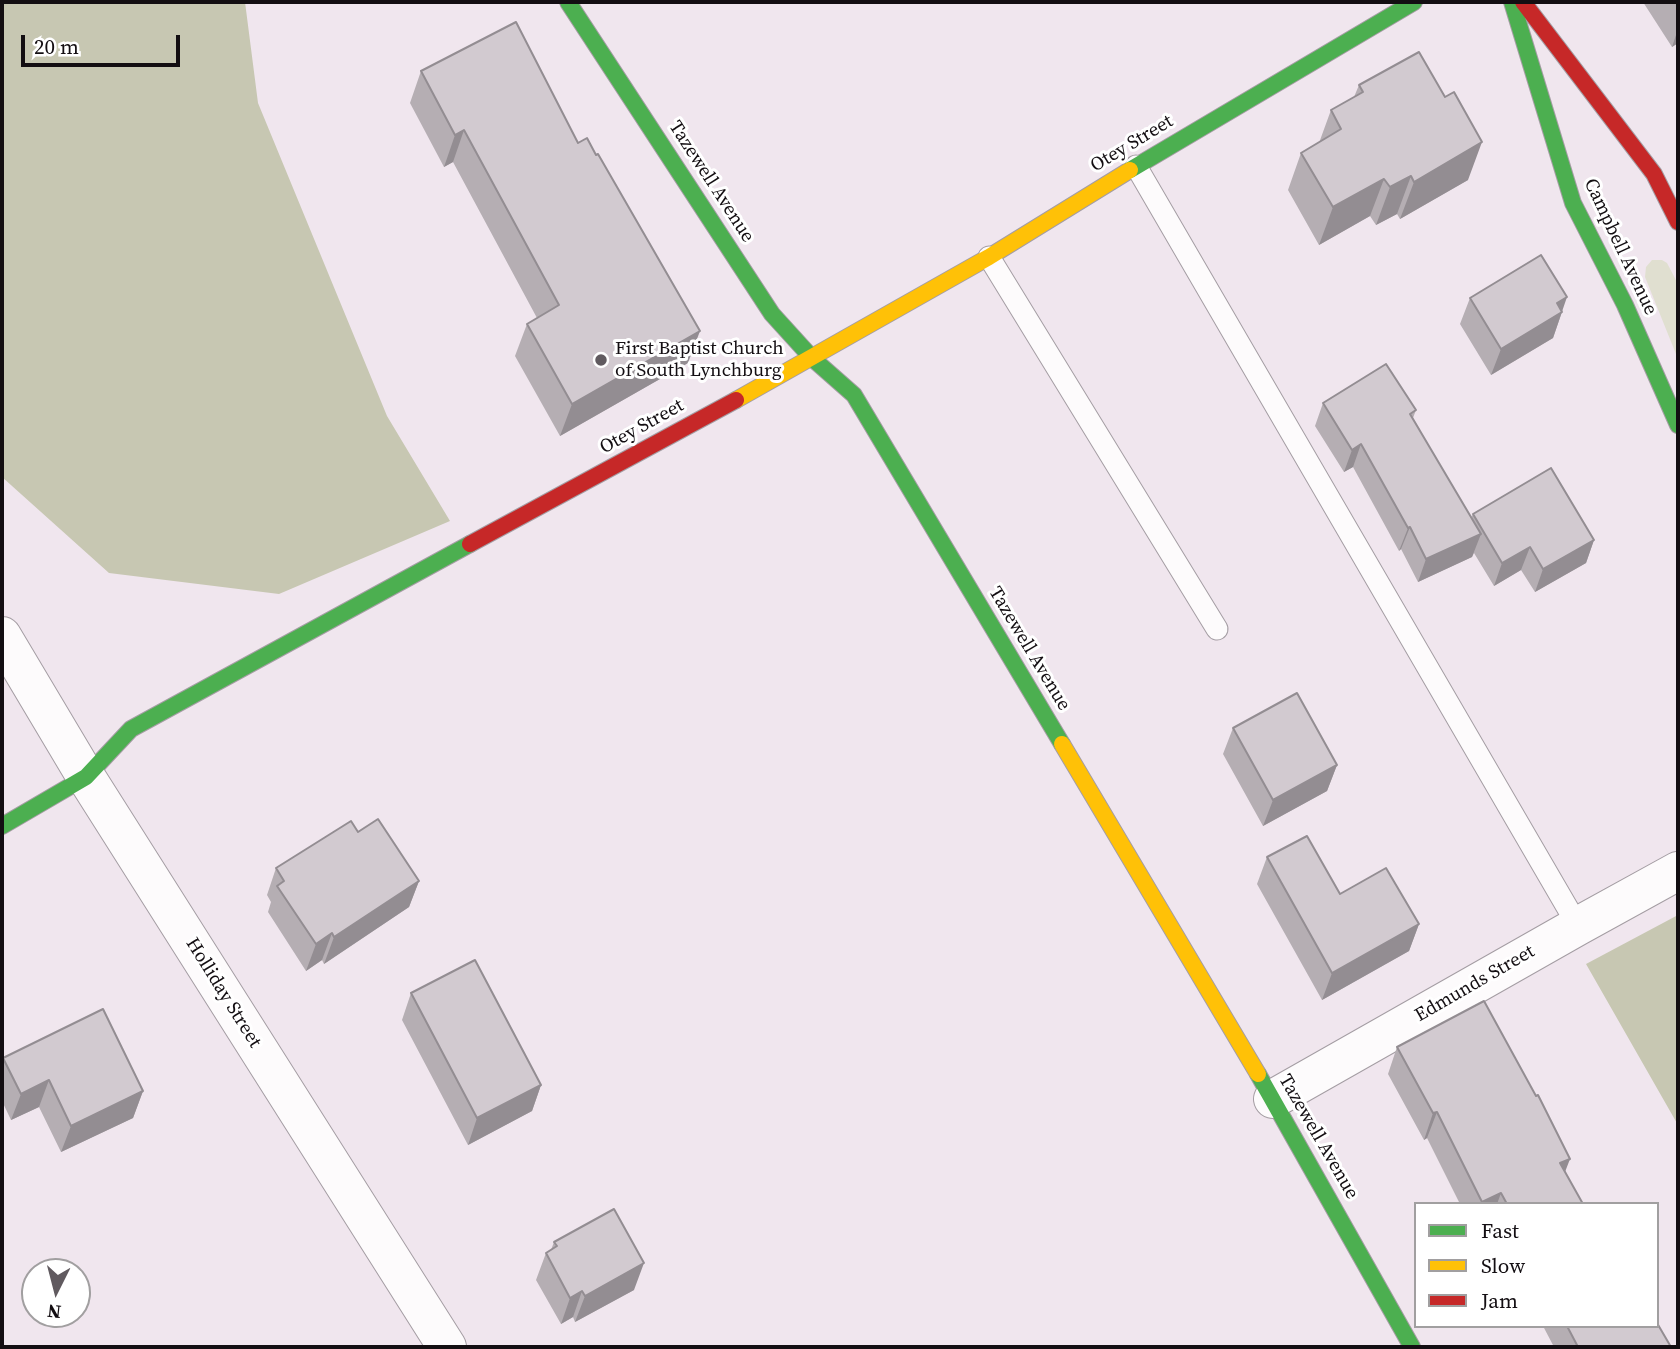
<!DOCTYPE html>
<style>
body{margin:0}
#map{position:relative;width:1680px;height:1349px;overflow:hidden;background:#f0e6ee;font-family:"Source Serif 4",serif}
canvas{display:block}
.frame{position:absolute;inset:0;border:4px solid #130e12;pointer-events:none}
.legend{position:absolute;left:1414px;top:1202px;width:245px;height:126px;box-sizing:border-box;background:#fff;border:2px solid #a19fa0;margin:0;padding:9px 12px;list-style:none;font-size:21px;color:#130e12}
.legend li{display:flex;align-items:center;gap:14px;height:35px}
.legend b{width:35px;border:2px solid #a19fa0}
.north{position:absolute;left:21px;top:1258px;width:70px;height:70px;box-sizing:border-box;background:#fff;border:2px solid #a19fa0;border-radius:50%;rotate:186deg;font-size:19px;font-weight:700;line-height:28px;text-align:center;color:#130e12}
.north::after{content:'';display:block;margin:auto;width:24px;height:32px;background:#605a5f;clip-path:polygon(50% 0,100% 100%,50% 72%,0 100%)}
.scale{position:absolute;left:21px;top:35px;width:159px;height:32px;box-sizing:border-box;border:4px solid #130e12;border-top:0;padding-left:9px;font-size:21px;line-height:24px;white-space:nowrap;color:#130e12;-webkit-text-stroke:5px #fff;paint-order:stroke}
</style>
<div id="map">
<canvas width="1680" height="1349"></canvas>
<div class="frame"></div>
<ul class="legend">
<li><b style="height:9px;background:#4caf50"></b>Fast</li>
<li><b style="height:9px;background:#ffc107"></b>Slow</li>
<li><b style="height:9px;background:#c62828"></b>Jam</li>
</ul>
<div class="north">N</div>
<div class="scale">20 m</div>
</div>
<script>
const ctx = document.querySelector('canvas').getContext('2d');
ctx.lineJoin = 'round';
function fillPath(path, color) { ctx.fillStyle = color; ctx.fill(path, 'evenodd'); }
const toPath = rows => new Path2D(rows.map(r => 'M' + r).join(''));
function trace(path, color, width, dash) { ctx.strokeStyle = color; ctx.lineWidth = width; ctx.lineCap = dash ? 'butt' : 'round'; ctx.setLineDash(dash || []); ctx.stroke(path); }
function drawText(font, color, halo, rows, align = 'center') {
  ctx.font = font + ' "Source Serif 4",serif'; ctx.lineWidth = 6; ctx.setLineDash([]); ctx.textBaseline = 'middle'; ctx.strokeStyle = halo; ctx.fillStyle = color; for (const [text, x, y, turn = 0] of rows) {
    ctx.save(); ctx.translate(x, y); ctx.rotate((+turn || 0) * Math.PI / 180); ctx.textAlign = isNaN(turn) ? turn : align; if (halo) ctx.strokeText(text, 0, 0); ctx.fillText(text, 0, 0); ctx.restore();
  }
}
const green = toPath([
 [1652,260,1662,260,1667,263,1678,284,1678,359,1645,277,1646,267]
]);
const forest = toPath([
 [2,2,245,2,258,103,387,416,450,521,279,594,109,573,2,477],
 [1678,915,1678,1125,1586,964]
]);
const lane = toPath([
 [1136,166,1578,926],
 [989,257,1217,629]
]);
const street = toPath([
 [2,636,86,777,447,1347],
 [1273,1099,1578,926,1678,871]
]);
const fast = toPath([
 [568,2,772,314,812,358,854,395,1062,744],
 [1512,2,1573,203,1625,305,1678,425],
 [1130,170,1414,2],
 [2,826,86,777,131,729,470,544],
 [1258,1074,1412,1347]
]);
const slow = toPath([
 [736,400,989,257,1130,170],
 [1062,744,1258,1074]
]);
const jam = toPath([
 [1523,2,1654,174,1678,222],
 [470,544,736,400]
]);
const wall = toPath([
 [1643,2,1678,2,1678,43,1672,47],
 [421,71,688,363,560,436,515,356,527,324,537,318,453,162,444,167,410,103],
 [1359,85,1468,180,1400,219,1397,214,1376,225,1370,216,1319,245,1288,190,1301,153,1319,143,1331,110,1354,97],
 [1470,298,1562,311,1562,312,1553,338,1491,375,1460,324],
 [1323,403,1416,410,1413,418,1471,518,1473,514,1594,540,1586,563,1535,592,1521,570,1494,586,1474,553,1472,557,1418,582,1401,549,1399,551,1353,467,1344,472,1315,426],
 [1233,728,1337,765,1327,791,1263,826,1223,754],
 [358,832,419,881,409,907,324,964,322,960,306,971,268,912,271,902,267,895,276,868],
 [1267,857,1340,894,1419,924,1409,951,1322,1000,1257,884],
 [411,993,541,1085,532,1111,468,1145,402,1020],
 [1397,1047,1565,1172,1583,1204,1460,1204,1427,1138,1424,1140,1388,1074],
 [3,1058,143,1091,133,1118,61,1152,39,1107,11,1120,2,1101,2,1062],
 [554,1242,634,1290,575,1322,573,1317,561,1324,536,1280,546,1253,551,1250],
 [1543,1326,1657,1326,1671,1347,1554,1347]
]);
const shadedWall = toPath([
 [1678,29,1678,43,1672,47],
 [464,130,453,162,444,167,455,135],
 [1482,142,1468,180,1400,219,1414,182],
 [1411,176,1397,214,1376,225,1390,187],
 [1384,179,1370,216,1319,245,1333,207],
 [1567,297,1553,338,1491,375,1501,349,1557,303],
 [700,331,688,363,560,436,572,404],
 [1361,444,1353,467,1344,472,1352,450],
 [1410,527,1401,549,1399,551,1408,528],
 [1481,534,1472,557,1418,582,1426,559],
 [1594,540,1586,563,1535,592,1543,569],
 [1530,547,1521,570,1494,586,1502,563],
 [1337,765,1327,791,1263,826,1273,800],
 [419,881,409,907,324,964,334,937],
 [1419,924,1409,951,1322,1000,1332,973],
 [332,933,322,960,306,971,316,944],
 [49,1080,39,1107,11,1120,21,1094],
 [541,1085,532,1111,468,1145,477,1118],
 [143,1091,133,1118,61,1152,71,1126],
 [1437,1112,1427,1138,1424,1140,1433,1113],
 [1570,1159,1560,1185,1560,1163],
 [1501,1193,1497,1204,1481,1204,1482,1202],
 [644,1263,634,1290,575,1322,585,1296],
 [582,1291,573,1317,561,1324,570,1298]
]);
const building = toPath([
 [516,22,578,143,587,138,596,155,598,154,700,331,572,404,527,324,559,305,464,130,455,135,421,71,516,22],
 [1419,52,1445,97,1454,92,1482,142,1414,182,1411,176,1390,187,1384,179,1333,207,1301,153,1341,129,1331,110,1363,92,1359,85,1419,52],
 [1541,255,1567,297,1557,303,1562,312,1501,349,1470,298,1541,255],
 [1386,364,1416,410,1410,414,1481,534,1426,559,1410,527,1408,528,1361,444,1352,450,1323,403,1386,364],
 [1551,468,1594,540,1543,569,1530,547,1502,563,1473,514,1551,468],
 [1297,693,1337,765,1273,800,1233,728,1297,693],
 [378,819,419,881,334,937,332,933,316,944,277,886,284,881,276,868,351,821,358,832,378,819],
 [1307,836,1340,894,1386,868,1419,924,1332,973,1267,857,1307,836],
 [475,960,541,1085,477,1118,411,993,475,960],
 [1484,1001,1536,1096,1538,1095,1570,1159,1560,1163,1583,1204,1507,1204,1501,1193,1482,1202,1437,1112,1433,1113,1397,1047,1484,1001],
 [103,1009,143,1091,71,1126,49,1080,21,1094,3,1058,103,1009],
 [614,1209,644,1263,585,1296,582,1291,570,1298,546,1253,557,1246,554,1242,614,1209],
 [1657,1323,1671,1347,1578,1347,1567,1326,1657,1326,1657,1323]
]);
const markers = [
 [601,360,7,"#605a5f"]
];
const streetNames = [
 ["Otey Street",1132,144,-31],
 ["Tazewell Avenue",711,182,57],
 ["Campbell Avenue",1620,247,65],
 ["Otey Street",642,427,-29],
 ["Tazewell Avenue",1029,649,59],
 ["Edmunds Street",1475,984,-30],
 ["Holliday Street",223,993,58],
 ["Tazewell Avenue",1318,1137,60]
];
const poiNames = [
 ["First Baptist Church",615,349],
 ["of South Lynchburg",615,371]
];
fillPath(green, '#e0dfd0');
fillPath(forest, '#c7c7b2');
trace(lane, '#a49da3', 23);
trace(street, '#a49da3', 40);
trace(fast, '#a49da3', 18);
trace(slow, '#a49da3', 18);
trace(jam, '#a49da3', 18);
trace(lane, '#fdfbfc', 21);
trace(street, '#fdfbfc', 38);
trace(fast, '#4caf50', 16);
trace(slow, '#ffc107', 16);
trace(jam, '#c62828', 16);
fillPath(wall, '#b5aeb3');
fillPath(shadedWall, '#938d92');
fillPath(building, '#d2cad0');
trace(building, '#938d92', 2);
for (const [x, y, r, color] of markers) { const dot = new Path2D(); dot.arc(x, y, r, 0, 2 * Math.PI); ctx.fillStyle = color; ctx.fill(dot); trace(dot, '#fff', 2.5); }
drawText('19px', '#130e12', '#fff', streetNames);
drawText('19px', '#130e12', '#fff', poiNames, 'left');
</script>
